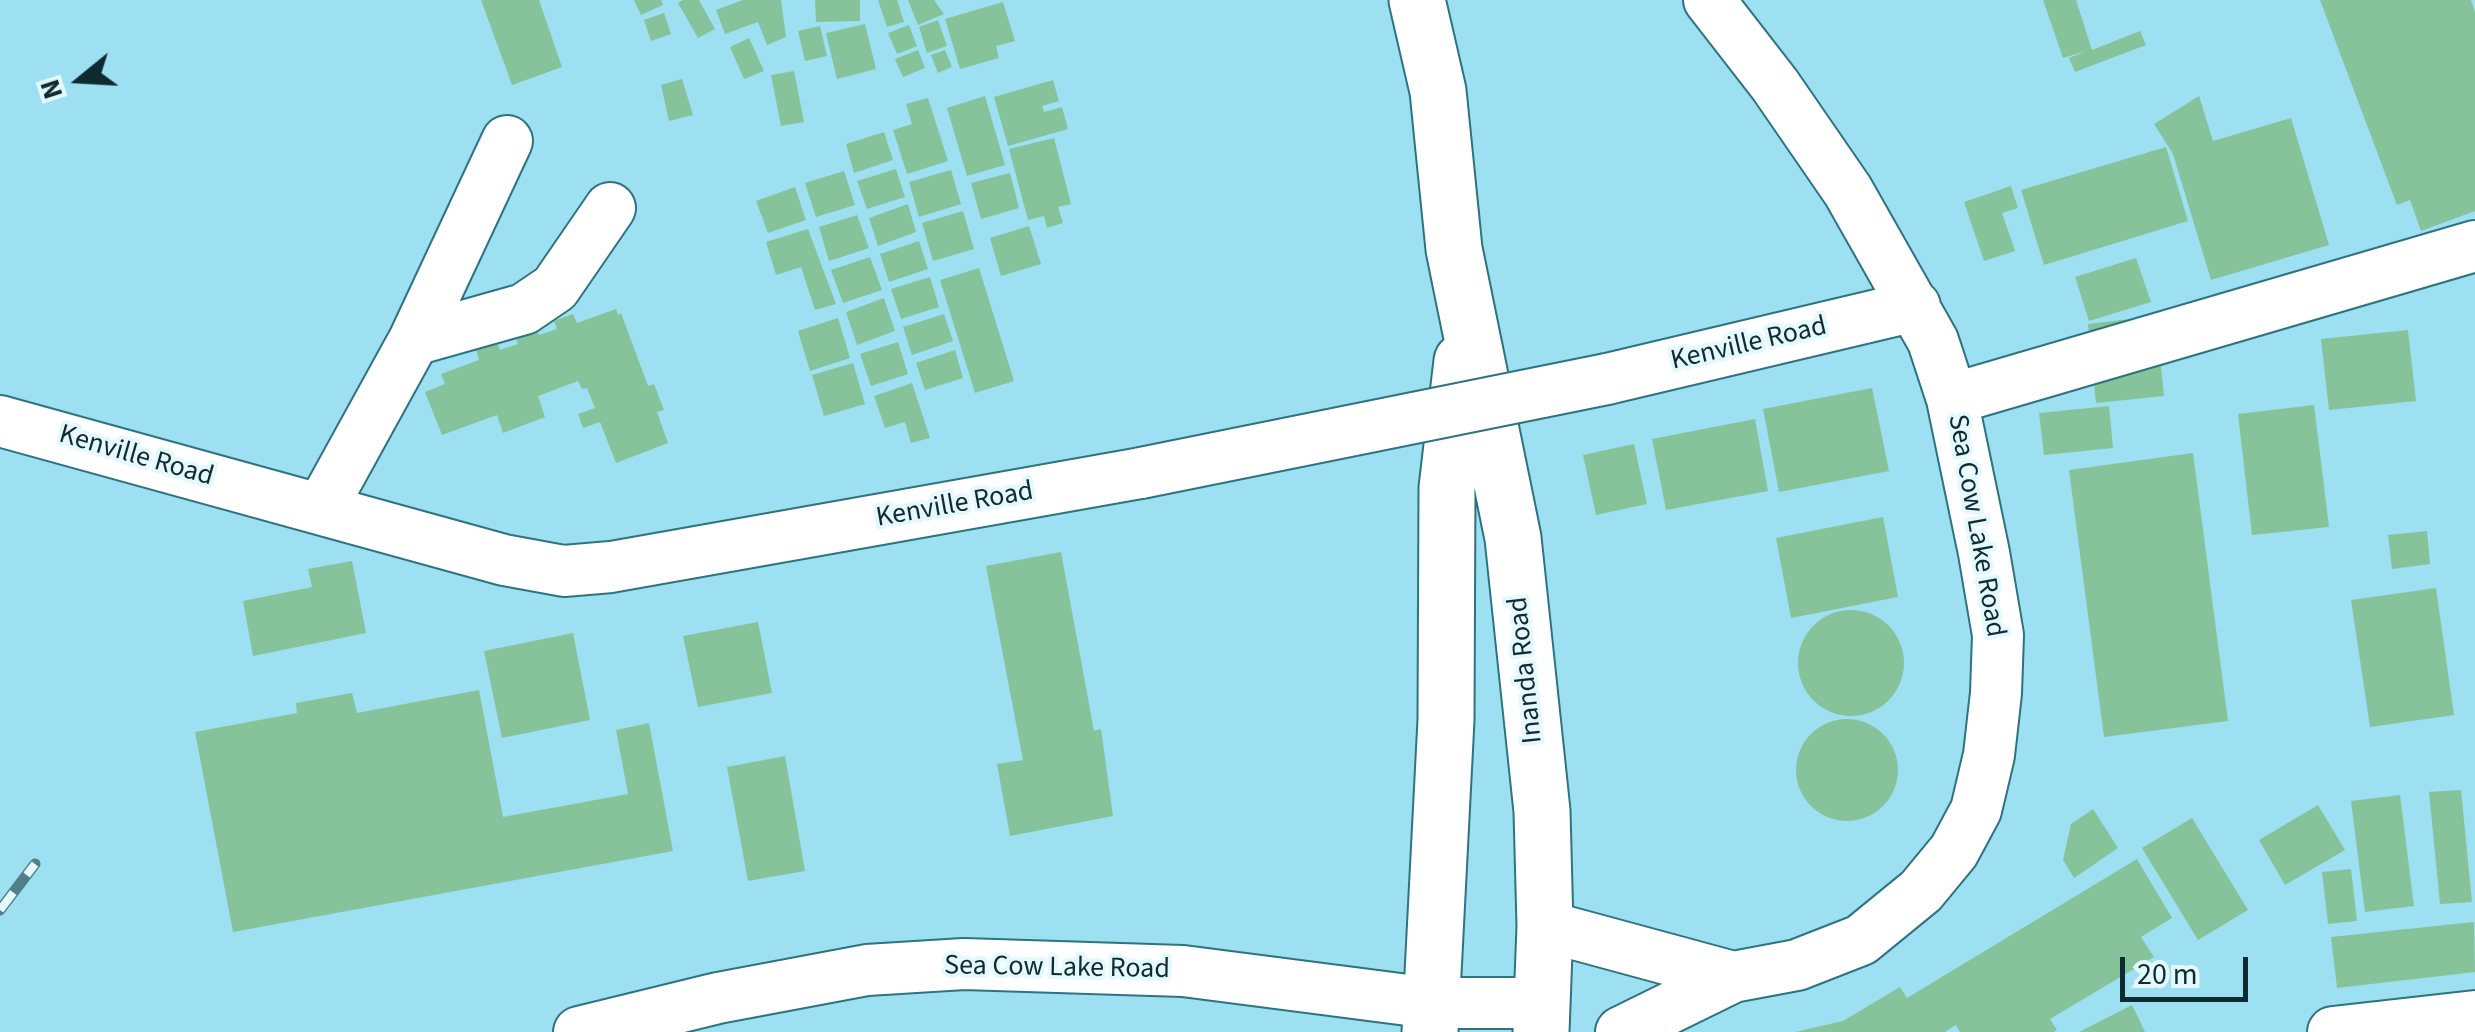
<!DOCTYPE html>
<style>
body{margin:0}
#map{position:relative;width:2475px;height:1032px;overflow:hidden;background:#9ce0f1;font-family:"Source Sans 3",sans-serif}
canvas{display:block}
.north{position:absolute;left:30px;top:30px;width:100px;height:100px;-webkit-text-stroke:8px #e5f8fd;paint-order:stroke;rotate:252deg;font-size:28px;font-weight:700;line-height:40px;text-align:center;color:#0f2b32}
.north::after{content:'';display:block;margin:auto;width:35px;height:45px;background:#0f2b32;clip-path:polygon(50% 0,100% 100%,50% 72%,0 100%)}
.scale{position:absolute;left:2120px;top:957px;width:128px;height:45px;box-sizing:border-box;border:5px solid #0f2b32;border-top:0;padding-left:12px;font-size:30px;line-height:35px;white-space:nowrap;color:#0f2b32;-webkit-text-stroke:8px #e5f8fd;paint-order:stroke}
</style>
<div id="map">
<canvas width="2475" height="1032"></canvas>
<div class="north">N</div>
<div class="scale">20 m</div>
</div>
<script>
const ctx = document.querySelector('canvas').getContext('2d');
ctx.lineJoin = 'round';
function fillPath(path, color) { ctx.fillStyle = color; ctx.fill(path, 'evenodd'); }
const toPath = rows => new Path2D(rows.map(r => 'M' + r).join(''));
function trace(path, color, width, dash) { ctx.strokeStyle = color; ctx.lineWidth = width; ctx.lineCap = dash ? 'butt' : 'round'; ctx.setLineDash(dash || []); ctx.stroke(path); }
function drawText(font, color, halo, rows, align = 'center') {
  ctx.font = font + ' "Source Sans 3",sans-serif'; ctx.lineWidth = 8; ctx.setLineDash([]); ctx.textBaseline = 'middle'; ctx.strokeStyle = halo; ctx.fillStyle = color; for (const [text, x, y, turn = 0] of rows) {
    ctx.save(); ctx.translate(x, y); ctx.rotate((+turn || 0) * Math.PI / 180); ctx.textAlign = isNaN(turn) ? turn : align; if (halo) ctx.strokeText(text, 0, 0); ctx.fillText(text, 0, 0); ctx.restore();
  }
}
const building = toPath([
 [481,0,539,0,562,67,512,85],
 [634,0,661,0,663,5,641,15],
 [683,0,699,0,715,29,698,38,678,3],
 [743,0,781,0,786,37,767,45,758,22,725,34,716,10],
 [815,0,860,0,860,21,816,22],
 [878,0,897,0,904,22,887,27],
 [908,0,934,0,944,14,918,25],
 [2043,0,2076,0,2092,50,2140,31,2146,45,2075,72,2069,58,2086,51,2063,58],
 [2320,0,2471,0,2475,12,2475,211,2421,231,2410,200,2397,205],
 [1003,2,1015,41,996,46,999,58,960,69,945,19],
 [664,13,671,34,651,41,644,20],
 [938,20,947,46,927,53,919,27],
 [865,24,876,69,837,79,826,33],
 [909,25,917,46,897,54,888,33],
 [820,26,827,56,805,61,798,31],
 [749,38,764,71,744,79,730,47],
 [918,50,925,68,903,77,895,59],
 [945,50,952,67,938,73,931,55],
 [794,71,804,122,781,126,771,75],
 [682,79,693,115,669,121,661,85],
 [1053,80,1059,101,1042,106,1044,112,1062,107,1068,129,1008,146,994,97],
 [985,96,1005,165,967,176,947,108],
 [2199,96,2213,141,2291,118,2329,245,2211,280,2173,154,2154,124],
 [928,98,948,161,907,174,893,130,912,124,906,104],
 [884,132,893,160,854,173,846,144],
 [1054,138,1071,204,1058,207,1063,223,1047,228,1044,216,1028,220,1009,149],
 [2166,147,2188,221,2044,265,2021,190],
 [896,169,905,197,867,209,857,181],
 [951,170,961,204,919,217,909,182],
 [844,171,855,205,816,217,805,183],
 [1010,173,1019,208,981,219,971,183],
 [2011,186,2018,208,2002,213,2015,251,1984,261,1964,202],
 [795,187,806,220,768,233,756,201],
 [908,204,916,232,878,246,869,218],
 [963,211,974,249,933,261,922,223],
 [857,215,869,248,829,261,819,227],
 [1029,226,1041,264,1001,276,990,238],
 [808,229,836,304,815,310,801,267,776,275,766,242],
 [919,241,928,269,889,282,880,254],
 [870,257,882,290,843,303,831,270],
 [2136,258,2151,302,2089,321,2075,277],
 [979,268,1014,381,975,393,940,280],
 [930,277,939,307,901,319,891,289],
 [884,298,895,331,857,345,846,312],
 [616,309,618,315,621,313,648,386,654,384,664,410,657,412,668,443,616,463,600,422,583,428,578,414,595,408,587,388,582,389,578,381,538,396,545,417,503,433,497,415,442,435,425,392,445,384,441,374,479,360,476,350,497,342,500,350,518,344,515,336,536,327,539,335,557,329,554,321,573,314,577,323],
 [944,314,953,341,912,355,903,327],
 [2156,316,2164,396,2096,403,2088,324],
 [838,318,850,358,810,371,798,331],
 [2408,330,2416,401,2329,410,2321,339],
 [898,342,908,374,871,386,860,354],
 [955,350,963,378,925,390,916,363],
 [853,363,865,404,824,416,812,375],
 [912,383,930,438,911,443,905,422,885,428,874,396],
 [1872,388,1889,471,1779,492,1763,409],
 [2314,405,2329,527,2252,535,2238,414],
 [2109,406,2113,448,2044,455,2039,413],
 [1755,419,1768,491,1666,510,1652,439],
 [1634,444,1647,504,1596,515,1583,455],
 [2193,453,2228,721,2104,737,2069,470],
 [1883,517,1898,597,1791,618,1776,538],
 [2427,531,2430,564,2392,569,2388,535],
 [1061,552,1094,731,1101,729,1113,816,1010,836,997,764,1023,760,986,566],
 [352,561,366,633,253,656,243,601,312,587,308,569],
 [2436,588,2454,715,2370,727,2351,600],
 '1798 663a53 53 0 1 1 106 0a53 53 0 1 1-106 0Z',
 [758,622,772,693,698,707,683,636],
 [573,633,590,720,502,738,484,651],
 [479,690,503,817,628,794,616,730,649,723,673,851,233,932,195,732,297,713,296,703,352,693,357,713],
 '1796 770a51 51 0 1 1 102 0a51 51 0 1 1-102 0Z',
 [785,756,805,871,748,881,727,767],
 [2461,790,2472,902,2440,904,2429,792],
 [2400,795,2414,906,2365,912,2351,801],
 [2318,805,2345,850,2285,885,2259,840],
 [2093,809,2118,848,2074,878,2063,860,2071,824],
 [2192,818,2248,910,2198,940,2142,848],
 [2137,859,2172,918,2141,937,2154,957,2050,1019,2057,1030,2054,1032,1960,1032,1956,1025,1945,1032,1795,1032,1843,1021,1900,987,1907,998],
 [2351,869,2357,921,2328,924,2322,872],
 [2474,922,2475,972,2337,988,2331,937],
 [2132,1005,2145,1032,2079,1032]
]);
const minor = toPath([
 [414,340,524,309,555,288,610,208],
 [1607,379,1915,306],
 [1952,399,2475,246],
 [0,421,504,560,564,571,611,567,1141,473],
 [321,509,414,340,507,141],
 [1545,926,1733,977],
 [579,1032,718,998,867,970,964,964,1183,971,1431,1003,1540,1003],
 [1621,1032,1733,977,1797,965,1861,940,1921,891,1954,851,1976,810,1989,755,1996,693,1998,635,1984,553,1952,399,1933,341,1848,191,1775,85,1709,0],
 [2333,1032,2475,1016]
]);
const major = toPath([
 [1417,0,1438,91,1454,249,1513,538,1542,811,1545,926,1541,1032],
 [1430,1032,1446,720,1447,488,1462,361]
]);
const rail = toPath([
 [0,910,35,864]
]);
const minorBridge = toPath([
 [1141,473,1607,379]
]);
const streetNames = [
 ["Kenville Road",1749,345,-13],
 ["Kenville Road",136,457,16],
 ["Kenville Road",955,506,-10],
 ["Sea Cow Lake Road",1975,526,80],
 ["Inanda Road",1527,670,-96],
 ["Sea Cow Lake Road",1057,969,1]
];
fillPath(building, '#86c39a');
trace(minor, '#2e7382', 54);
trace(major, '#2e7382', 59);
trace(minor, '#fff', 50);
trace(major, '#fff', 55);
trace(rail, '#507f8a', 11);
trace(rail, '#e5f8fd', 8, [22]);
trace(minorBridge, '#2e7382', 54, []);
trace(minorBridge, '#fff', 50);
drawText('28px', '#0f2b32', '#e5f8fd', streetNames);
</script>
